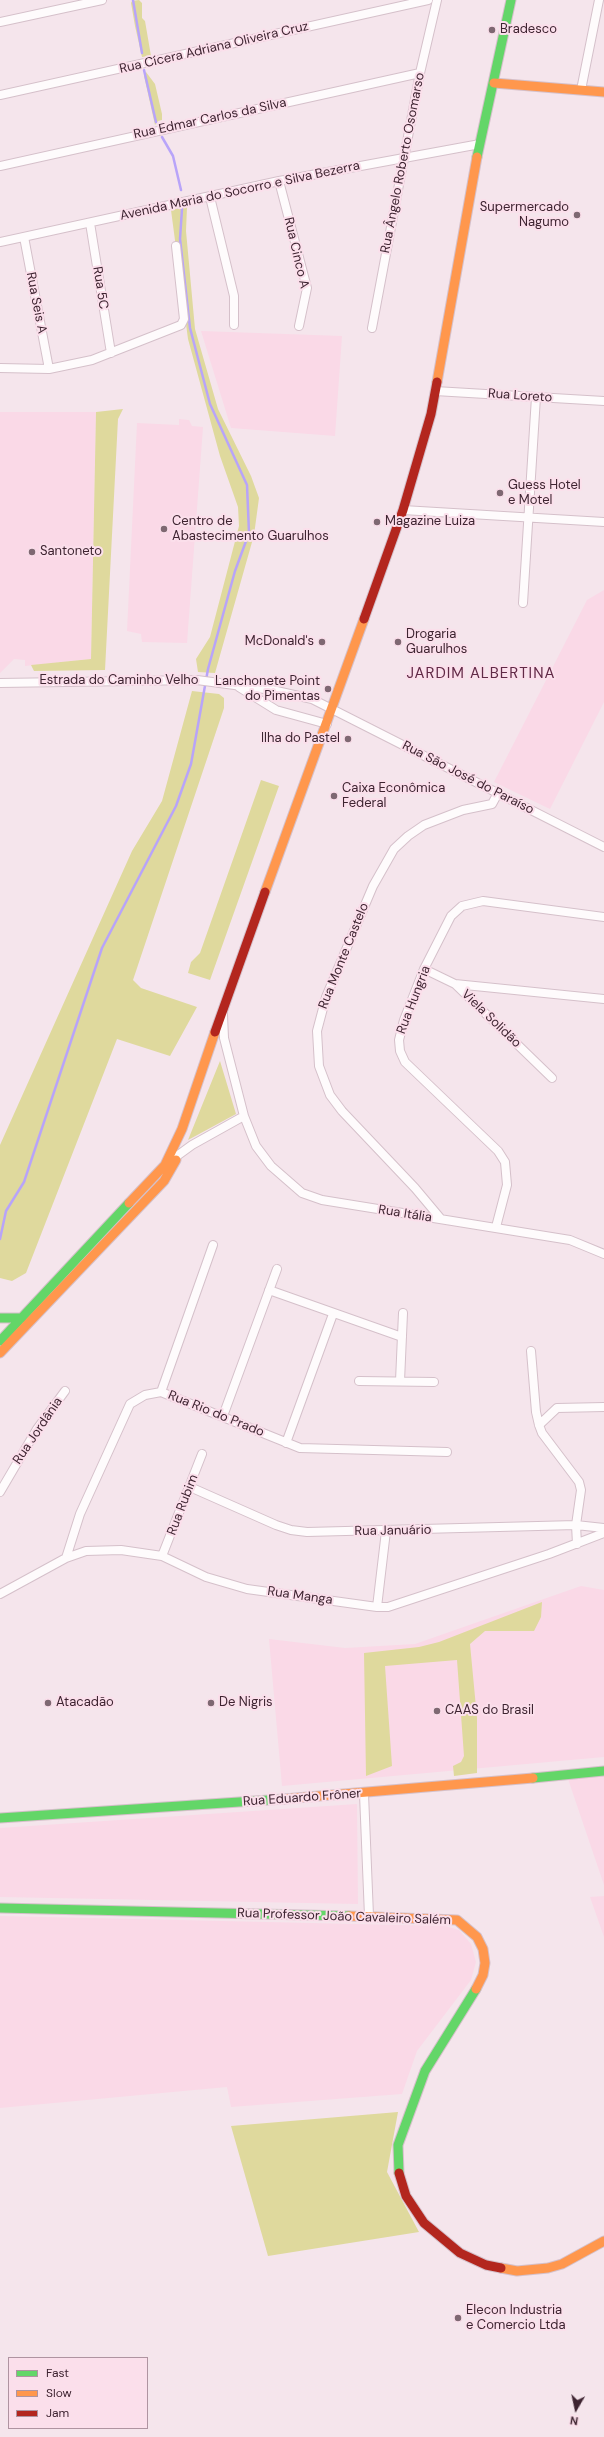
<!DOCTYPE html>
<meta charset="utf-8">
<style>
body{margin:0}
#map{position:relative;width:604px;height:2437px;overflow:hidden;background:#f5e5ec;font-family:"DM Sans",sans-serif}
canvas{display:block}
.legend{position:absolute;left:8px;top:2357px;width:140px;height:72px;box-sizing:border-box;background:#fbdfeb;border:1px solid #af94a1;margin:0;padding:5px 7px;list-style:none;font-size:12px;color:#3e2431}
.legend li{display:flex;align-items:center;gap:8px;height:20px}
.legend b{width:20px;border:1px solid #af94a1}
.north{position:absolute;left:556px;top:2389px;width:40px;height:40px;-webkit-text-stroke:3px #fbdfeb;paint-order:stroke;rotate:189deg;font-size:11px;font-weight:700;line-height:16px;text-align:center;color:#3e2431}
.north::after{content:'';display:block;margin:auto;width:14px;height:18px;background:#3e2431;clip-path:polygon(50% 0,100% 100%,50% 72%,0 100%)}
</style>
<div id="map">
<canvas width="604" height="2437"></canvas>
<ul class="legend">
<li><b style="height:5px;background:#63d668"></b>Fast</li>
<li><b style="height:5px;background:#ff974d"></b>Slow</li>
<li><b style="height:5px;background:#b3261e"></b>Jam</li>
</ul>
<div class="north">N</div>
</div>
<script>
const ctx = document.querySelector('canvas').getContext('2d');
ctx.lineJoin = 'round';
function fillPath(path, color) { ctx.fillStyle = color; ctx.fill(path, 'evenodd'); }
const toPath = rows => new Path2D(rows.map(r => 'M' + r).join(''));
function trace(path, color, width, dash) { ctx.strokeStyle = color; ctx.lineWidth = width; ctx.lineCap = dash ? 'butt' : 'round'; ctx.setLineDash(dash || []); ctx.stroke(path); }
function drawText(font, color, halo, rows, align = 'center') {
  ctx.font = font + ' "DM Sans",sans-serif'; ctx.lineWidth = 4; ctx.setLineDash([]); ctx.textBaseline = 'middle'; ctx.strokeStyle = halo; ctx.fillStyle = color; for (const [text, x, y, turn = 0] of rows) {
    ctx.save(); ctx.translate(x, y); ctx.rotate((+turn || 0) * Math.PI / 180); ctx.textAlign = isNaN(turn) ? turn : align; if (halo) ctx.strokeText(text, 0, 0); ctx.fillText(text, 0, 0); ctx.restore();
  }
}
const built = toPath([
 [201,331,342,336,335,436,231,428],
 [0,412,96,412,91,659,25,666,25,660,14,659,0,673],
 [179,419,189,420,192,426,203,427,187,643,142,642,141,634,127,631,137,423,179,425],
 [604,590,604,702,550,809,494,782,587,600],
 [581,1586,604,1590,604,1757,282,1786,269,1639,345,1648,415,1644],
 [604,1775,604,1885,568,1779],
 [357,1804,358,1904,0,1897,0,1828],
 [604,1896,604,1937,590,1897],
 [0,1916,445,1926,459,1930,471,1944,476,1962,471,1980,417,2051,402,2094,231,2107,227,2087,0,2108]
]);
const green = toPath([
 [139,0,142,3,142,18,145,21,151,56,142,57,135,26,131,3,132,1],
 [146,72,155,84,162,114,162,120,158,121,155,125,144,76],
 [187,207,186,231,195,329,218,409,251,476,259,498,254,535,215,673,198,672,196,659,210,637,239,526,238,507,220,456,188,339,171,210],
 [123,409,118,419,105,670,34,671,31,665,91,659,96,412],
 [192,691,219,694,224,698,224,708,133,980,141,988,197,1007,170,1056,117,1039,26,1273,12,1281,0,1278,0,1145,132,851,162,801],
 [261,780,279,786,210,980,188,973,191,962,200,953],
 [220,1061,236,1114,188,1140],
 [542,1602,541,1617,534,1631,485,1631,470,1644,477,1718,477,1773,454,1776,453,1766,461,1762,464,1756,457,1660,385,1666,392,1766,366,1776,364,1653,419,1647,439,1642],
 [398,2112,387,2172,419,2232,268,2256,231,2126]
]);
const stream = toPath([
 [133,0,142,53],
 [144,70,156,122],
 [162,137,173,156,181,190],
 [0,1239,6,1211,24,1182,102,948,176,806,191,764,208,669,235,571,249,533,247,485,210,404,190,328,180,239,182,209]
]);
const street = toPath([
 [0,22,102,0],
 [581,90,599,0],
 [0,95,428,0],
 [0,166,420,73],
 [279,181,307,288,299,326],
 [210,197,234,296,234,325],
 [90,223,111,353],
 [24,237,49,369],
 [0,242,279,181,480,144],
 [372,328,420,73,437,0],
 [0,368,49,369,92,360,181,325,184,319,176,246],
 [435,391,604,401],
 [403,510,604,522],
 [523,603,536,397],
 [0,683,197,680,272,690,312,699,604,847],
 [239,687,276,710,327,724],
 [424,969,455,984,552,1078],
 [455,984,604,999],
 [223,1015,224,1038,244,1116,256,1146,271,1166,302,1193,322,1200,570,1240,604,1254],
 [170,1161,192,1145,244,1116],
 [441,1219,415,1188,342,1111,330,1095,319,1066,317,1031,326,997,373,886,394,849,408,836,424,825,463,810,492,804,498,793],
 [496,1227,507,1185,505,1162,498,1151,405,1062,400,1051,399,1040,404,1020,424,969,451,916,462,906,483,901,604,917],
 [269,1290,402,1337],
 [531,1351,536,1412,539,1425,542,1433,579,1482,581,1490,576,1525,577,1544],
 [359,1381,434,1382],
 [400,1381,403,1313],
 [161,1392,213,1245],
 [223,1416,277,1269],
 [539,1425,557,1408,604,1407],
 [286,1443,333,1314],
 [190,1487,276,1525,291,1530,307,1532,576,1525,604,1528],
 [0,1492,37,1429,65,1391],
 [162,1556,202,1454],
 [66,1558,80,1514,130,1404,145,1395,161,1392,300,1448,447,1452],
 [0,1594,66,1558,86,1551,121,1550,162,1556,206,1577,247,1589,377,1607,388,1607,549,1554,604,1533],
 [377,1607,386,1531],
 [364,1794,369,1916]
]);
const fast = toPath([
 [477,157,511,0],
 [0,1318,22,1318],
 [0,1341,129,1203],
 [533,1778,604,1771],
 [0,1818,284,1799],
 [0,1908,349,1916],
 [399,2173,398,2145,425,2071,476,1989]
]);
const slow = toPath([
 [494,83,604,92],
 [437,382,477,157],
 [265,892,364,619],
 [129,1203,165,1165,182,1129,215,1032],
 [0,1353,164,1181,176,1160],
 [284,1799,533,1778],
 [349,1916,457,1920,477,1937,483,1949,485,1963,483,1975,476,1989],
 [501,2268,517,2271,548,2268,562,2264,604,2241]
]);
const jam = toPath([
 [364,619,403,510,431,414,437,382],
 [215,1032,265,892],
 [399,2173,406,2196,424,2223,460,2253,486,2265,501,2268]
]);
const markers = [
 [492,30,4,"#7e6872"],
 [577,215,4,"#7e6872"],
 [500,493,4,"#7e6872"],
 [377,522,4,"#7e6872"],
 [164,529,4,"#7e6872"],
 [32,552,4,"#7e6872"],
 [322,642,4,"#7e6872"],
 [398,642,4,"#7e6872"],
 [328,689,4,"#7e6872"],
 [348,739,4,"#7e6872"],
 [334,796,4,"#7e6872"],
 [48,1703,4,"#7e6872"],
 [211,1703,4,"#7e6872"],
 [437,1711,4,"#7e6872"],
 [458,2318,4,"#7e6872"]
];
const poiNames = [
 ["Bradesco",500,30],
 ["Supermercado",569,208,"right"],
 ["Nagumo",569,223,"right"],
 ["Guess Hotel",508,486],
 ["e Motel",508,501],
 ["Centro de",172,522],
 ["Abastecimento Guarulhos",172,537],
 ["Magazine Luiza",385,522],
 ["Santoneto",40,552],
 ["Drogaria",406,635],
 ["Guarulhos",406,650],
 ["McDonald's",314,642,"right"],
 ["Lanchonete Point",320,682,"right"],
 ["do Pimentas",320,697,"right"],
 ["Ilha do Pastel",340,739,"right"],
 ["Caixa Econômica",342,789],
 ["Federal",342,804],
 ["Atacadão",56,1703],
 ["De Nigris",219,1703],
 ["CAAS do Brasil",445,1711],
 ["Elecon Industria",466,2311],
 ["e Comercio Ltda",466,2326]
];
const streetNames = [
 ["Rua Cícera Adriana Oliveira Cruz",214,48,-13],
 ["Rua Edmar Carlos da Silva",210,119,-12],
 ["Rua Ângelo Roberto Osomarso",403,163,-79],
 ["Avenida Maria do Socorro e Silva Bezerra",240,191,-12],
 ["Rua Cinco A",296,253,77],
 ["Rua 5C",100,288,81],
 ["Rua Seis A",36,303,79],
 ["Rua Loreto",520,396,4],
 ["Estrada do Caminho Velho",119,681],
 ["Rua São José do Paraíso",468,778,27],
 ["Rua Monte Castelo",344,956,-68],
 ["Rua Hungria",414,1000,-69],
 ["Viela Solidão",491,1019,44],
 ["Rua Itália",405,1214,9],
 ["Rua Rio do Prado",216,1414,22],
 ["Rua Jordânia",38,1431,-56],
 ["Rua Rubim",183,1505,-69],
 ["Rua Januário",393,1531,-1],
 ["Rua Manga",300,1596,8],
 ["Rua Eduardo Frôner",302,1798,-4],
 ["Rua Professor João Cavaleiro Salém",344,1917,2]
];
const quarterNames = [
 ["JARDIM ALBERTINA",481,674]
];
fillPath(built, '#fad9e7');
fillPath(green, '#dfd99d');
trace(stream, '#b8a4f9', 2.5);
trace(street, '#d5c0ca', 10);
trace(fast, '#d5c0ca', 11);
trace(slow, '#d5c0ca', 11);
trace(jam, '#d5c0ca', 11);
trace(street, '#fefbfc', 8);
trace(fast, '#63d668', 9);
trace(slow, '#ff974d', 9);
trace(jam, '#b3261e', 9);
for (const [x, y, r, color] of markers) { const dot = new Path2D(); dot.arc(x, y, r, 0, 2 * Math.PI); ctx.fillStyle = color; ctx.fill(dot); trace(dot, '#fbdfeb', 1.5); }
drawText('13px', '#3e2431', '#fbdfeb', poiNames, 'left');
drawText('13px', '#3e2431', '#fbdfeb', streetNames);
ctx.letterSpacing = '1px';
drawText('15px', '#612946', '#fbdfeb', quarterNames);
ctx.letterSpacing = '0px';
</script>
